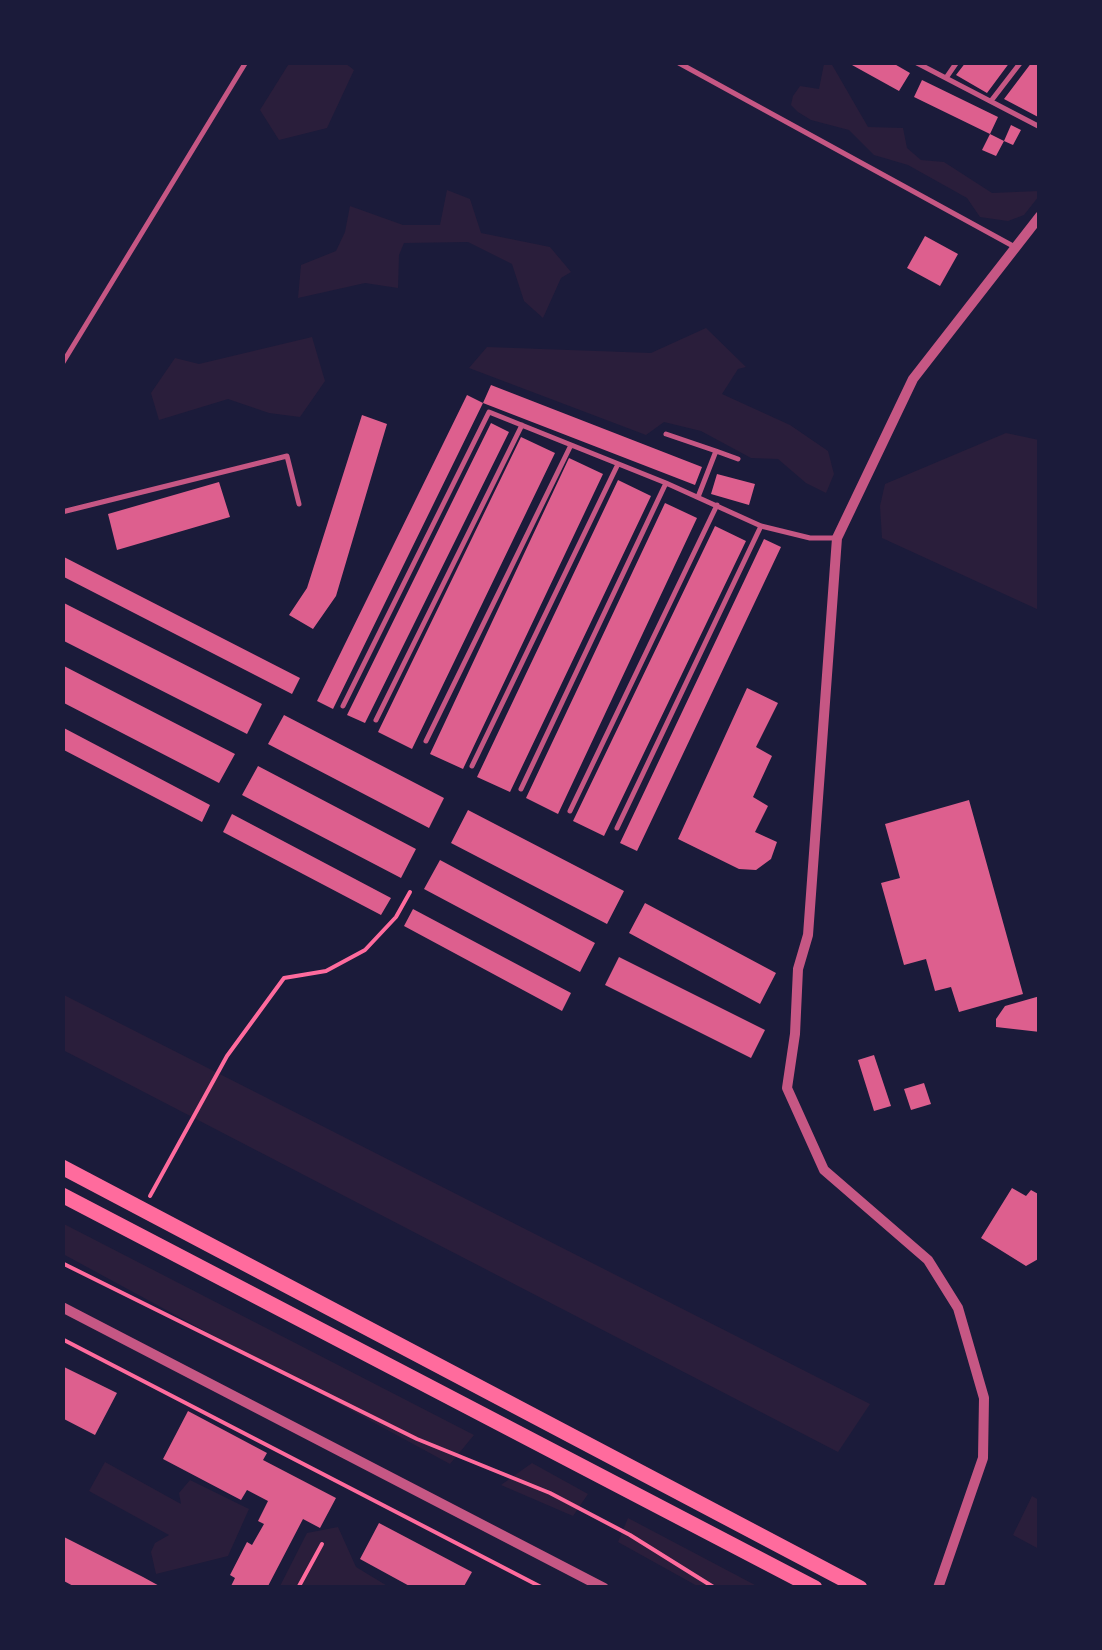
<!DOCTYPE html>
<style>
body{margin:0}
#map{position:relative;width:1102px;height:1650px;overflow:hidden;background:#1b1b3a;font-family:"Roboto Serif",serif}
canvas{display:block}
.frame{position:absolute;inset:0;border:65px solid #1b1b3a;pointer-events:none}
</style>
<div id="map">
<canvas width="1102" height="1650"></canvas>
<div class="frame"></div>
</div>
<script>
const ctx = document.querySelector('canvas').getContext('2d');
ctx.lineJoin = 'round';
function fillPath(path, color) { ctx.fillStyle = color; ctx.fill(path, 'evenodd'); }
const toPath = rows => new Path2D(rows.map(r => 'M' + r).join(''));
function trace(path, color, width, dash) { ctx.strokeStyle = color; ctx.lineWidth = width; ctx.lineCap = dash ? 'butt' : 'round'; ctx.setLineDash(dash || []); ctx.stroke(path); }
const green = toPath([
 [290,62,345,63,354,70,327,128,279,140,260,110],
 [831,63,868,127,903,128,907,148,921,160,944,162,992,193,1039,191,1039,196,1024,215,1008,221,980,217,967,198,908,165,874,155,849,130,811,120,798,112,791,105,793,96,800,86,819,89,824,64],
 [447,190,470,199,481,233,550,247,571,272,561,278,543,318,524,301,512,264,468,242,404,243,399,255,398,288,365,283,298,298,301,265,336,251,345,232,350,206,403,225,440,225],
 [706,328,746,367,738,369,722,394,790,425,828,451,834,474,826,493,806,483,778,459,751,458,701,431,664,422,646,435,469,368,487,347,651,353],
 [312,337,325,381,300,417,269,413,228,399,159,420,151,393,175,358,199,364],
 [1006,433,1039,440,1039,610,882,538,880,506,885,484],
 [62,994,870,1404,838,1452,63,1050],
 [62,1223,474,1435,450,1464,63,1254],
 [105,1462,181,1504,179,1493,190,1480,249,1509,228,1556,156,1574,151,1552,155,1543,169,1535,89,1491],
 [532,1463,588,1494,573,1516,501,1485],
 [1032,1496,1039,1500,1039,1549,1013,1535],
 [628,1518,755,1585,753,1587,699,1587,618,1542],
 [338,1527,356,1567,389,1587,279,1588,307,1533]
]);
const building = toPath([
 [854,62,891,62,910,73,899,91,852,65],
 [966,62,1010,62,987,93,956,75],
 [1032,62,1040,62,1040,118,1004,99],
 [922,80,998,117,990,134,914,97],
 [1011,125,1021,130,1013,145,1004,141],
 [990,134,1004,141,996,156,982,150],
 [925,236,958,254,940,286,907,268],
 [491,385,702,467,695,485,483,403,333,709,317,701,467,395,483,403],
 [362,415,387,424,336,596,313,629,289,615,307,588],
 [491,423,509,432,365,723,347,715],
 [521,437,555,453,412,749,378,732],
 [569,458,603,474,463,769,430,754],
 [717,474,755,484,749,505,711,494],
 [618,480,651,496,510,792,477,777],
 [219,482,230,517,117,550,108,514],
 [665,503,697,518,558,814,526,798],
 [715,526,746,541,604,836,573,821],
 [764,539,781,547,637,851,620,843],
 [62,556,300,678,292,694,62,576],
 [62,602,262,704,247,734,62,640],
 [62,665,235,754,219,783,62,702],
 [747,688,778,703,756,747,772,756,753,797,768,806,755,832,777,842,771,859,756,870,739,869,678,839],
 [284,715,444,798,429,828,268,744],
 [62,727,210,805,202,822,62,749],
 [258,766,416,849,401,878,242,795],
 [969,800,1023,994,959,1012,951,987,935,991,926,959,904,965,881,883,900,878,885,824],
 [468,810,624,891,607,924,451,843],
 [232,814,391,898,381,915,223,832],
 [440,860,595,943,580,972,424,889],
 [645,903,776,973,760,1004,629,933],
 [413,909,571,993,562,1011,404,926],
 [619,957,765,1030,751,1058,605,985],
 [1040,996,1040,1032,996,1027,996,1019,1005,1006],
 [874,1055,891,1106,874,1111,858,1060],
 [924,1083,931,1104,911,1110,904,1089],
 [1012,1188,1026,1196,1031,1190,1040,1195,1040,1258,1026,1266,981,1238],
 [62,1366,117,1393,95,1435,62,1418],
 [188,1411,267,1453,263,1460,336,1498,320,1528,303,1519,267,1588,230,1588,235,1578,230,1575,247,1542,252,1545,264,1524,258,1521,268,1501,247,1490,241,1500,163,1459],
 [379,1523,472,1572,463,1588,413,1588,360,1559],
 [62,1536,143,1577,163,1588,77,1588,62,1580]
]);
const path = toPath([
 [150,1196,227,1056,284,978,326,971,365,950,396,917,410,892],
 [62,1263,417,1439,550,1493,630,1535,715,1588],
 [62,1339,543,1588],
 [298,1588,322,1544]
]);
const service = toPath([
 [677,62,1013,246],
 [915,62,1040,127],
 [946,78,957,62],
 [991,101,1021,62],
 [62,364,246,62],
 [666,434,716,451,698,497],
 [716,451,738,459],
 [62,512,287,456,299,504],
 [343,706,489,412,666,483,761,526,810,538,837,538],
 [376,720,522,425],
 [426,741,571,445],
 [472,766,618,464],
 [521,789,666,483],
 [570,811,717,505],
 [617,828,761,526]
]);
const minor = toPath([
 [62,1307,604,1588],
 [938,1588,983,1458,984,1398,958,1308,928,1260,824,1170,787,1088,795,1034,798,969,808,935,837,538,913,379,1040,216]
]);
const trunk = toPath([
 [62,1167,860,1588],
 [62,1195,815,1588]
]);
fillPath(green, '#2a1e3b');
fillPath(building, '#dd5f8e');
trace(path, '#ff6b9d', 4);
trace(service, '#c65784', 5);
trace(minor, '#c65784', 10);
trace(trunk, '#ff6b9d', 15);
</script>
